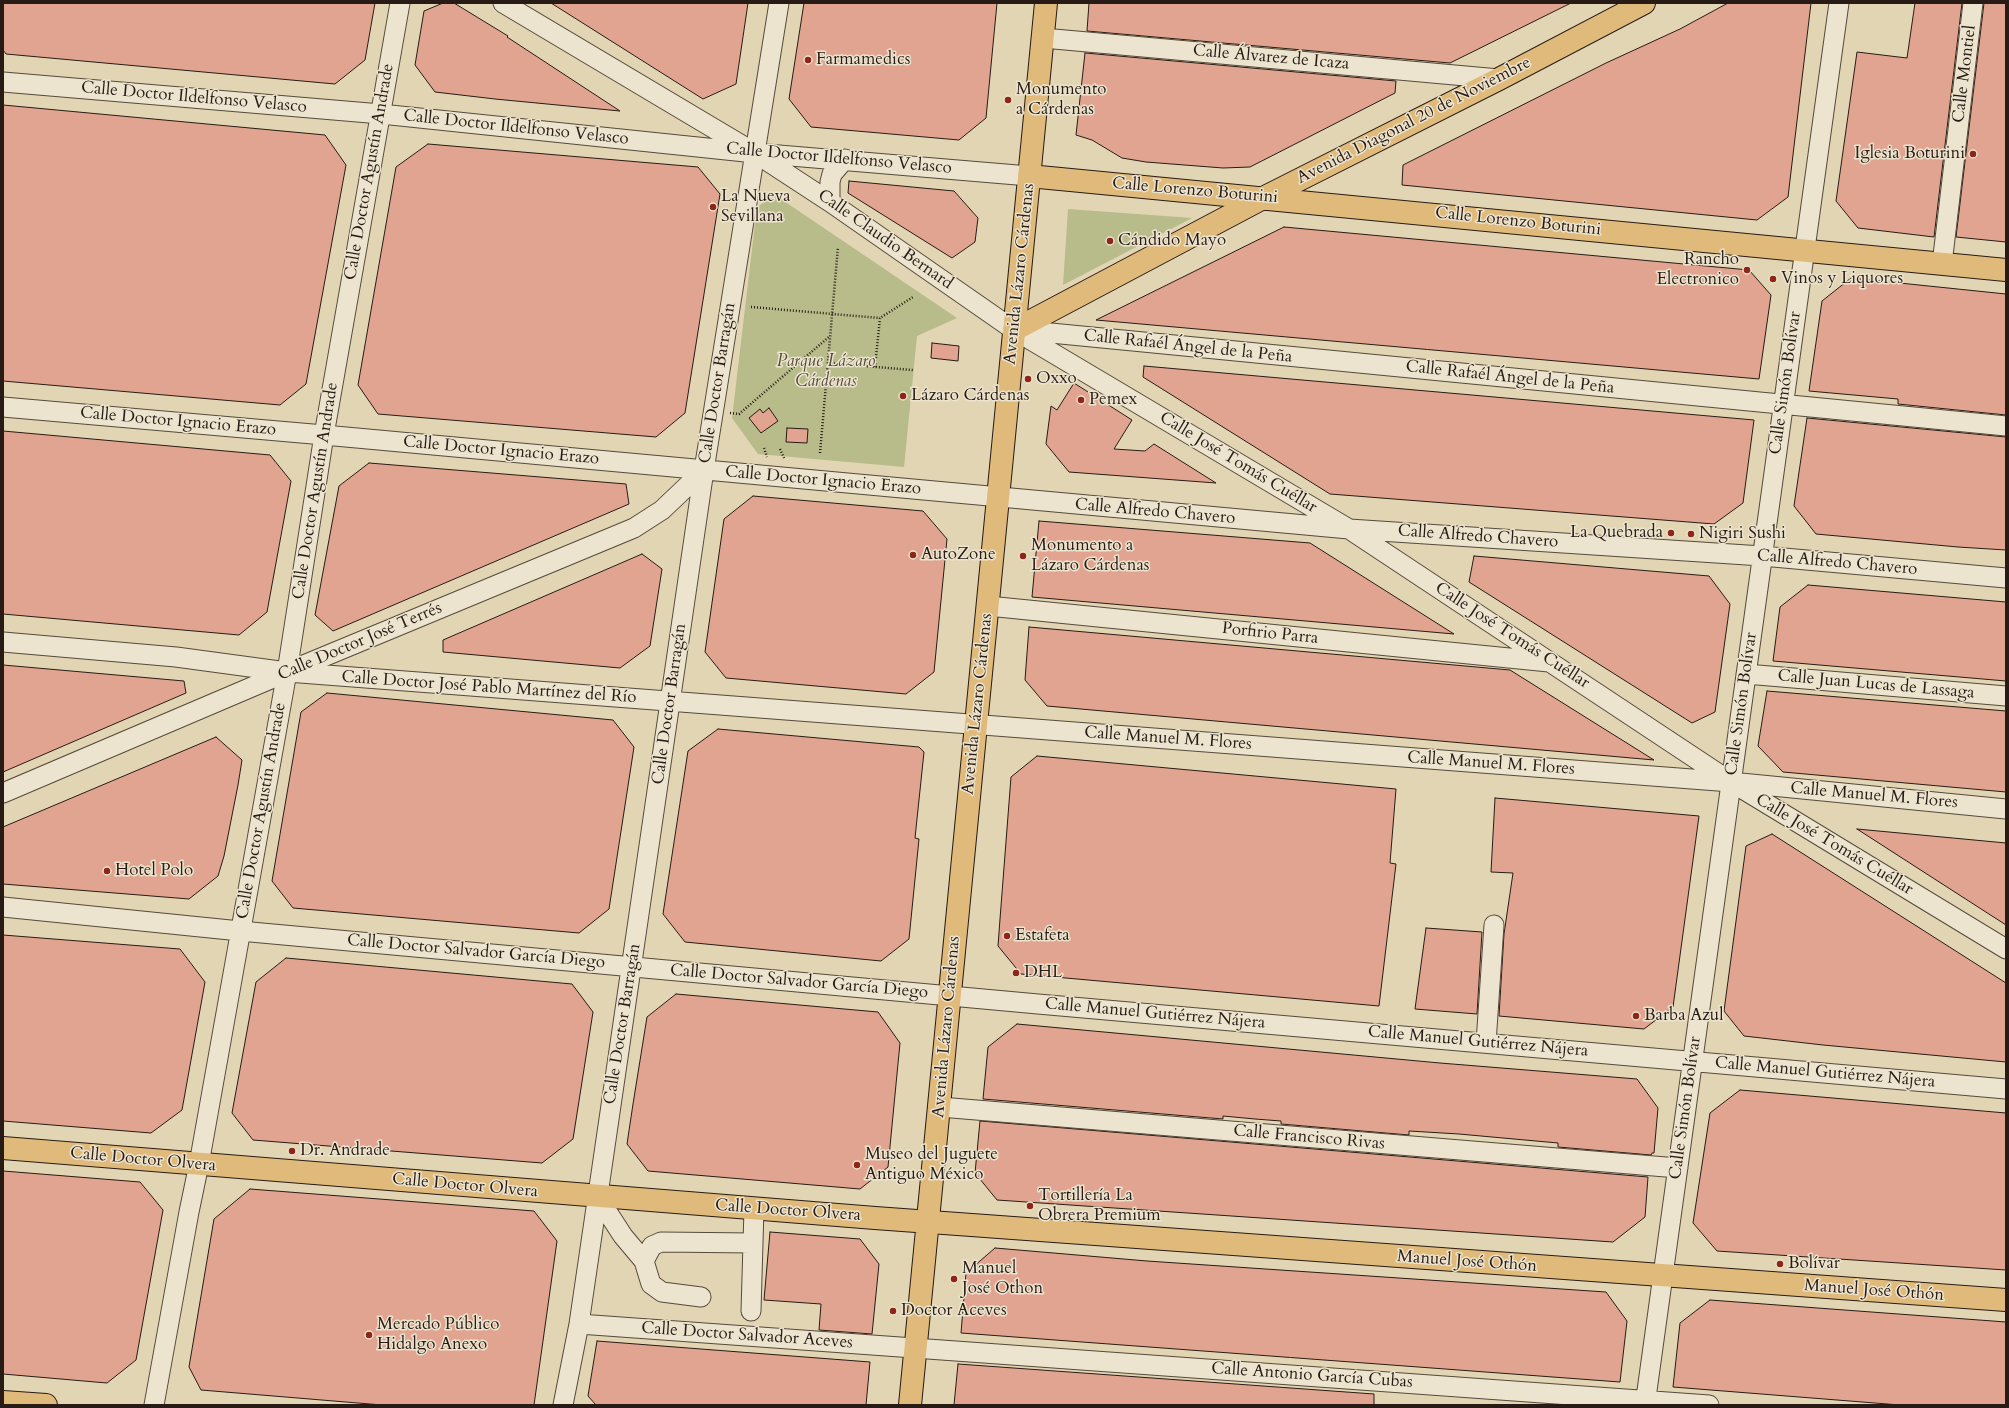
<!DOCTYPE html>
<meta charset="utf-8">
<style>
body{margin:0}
#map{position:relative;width:2009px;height:1408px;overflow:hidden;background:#e1d5b3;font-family:Cardo,serif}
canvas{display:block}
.frame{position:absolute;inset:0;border:4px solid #281b15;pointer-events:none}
</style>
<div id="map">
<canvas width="2009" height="1408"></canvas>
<div class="frame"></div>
</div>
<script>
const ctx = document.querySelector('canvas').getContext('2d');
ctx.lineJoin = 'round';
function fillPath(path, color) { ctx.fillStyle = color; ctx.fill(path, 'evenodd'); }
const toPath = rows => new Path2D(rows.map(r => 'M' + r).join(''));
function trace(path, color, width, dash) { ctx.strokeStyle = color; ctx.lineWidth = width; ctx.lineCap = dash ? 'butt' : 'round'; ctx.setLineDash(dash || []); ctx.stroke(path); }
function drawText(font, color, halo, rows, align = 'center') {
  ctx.font = font + ' Cardo,serif'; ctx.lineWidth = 3; ctx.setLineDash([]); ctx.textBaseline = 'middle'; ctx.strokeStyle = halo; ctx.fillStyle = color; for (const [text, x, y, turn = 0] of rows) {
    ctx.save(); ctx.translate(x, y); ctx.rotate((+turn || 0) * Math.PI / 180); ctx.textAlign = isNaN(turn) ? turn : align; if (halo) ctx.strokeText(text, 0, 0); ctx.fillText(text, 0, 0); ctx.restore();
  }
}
const green = toPath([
 [775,195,957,318,917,336,904,467,758,454,732,418,757,207],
 [1068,209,1192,218,1063,285]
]);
const building = toPath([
 [3,3,375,3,365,60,335,84,6,54,3,50,3,3],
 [443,3,454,3,508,36,507,37,620,111,495,99,435,92,415,65,424,11,443,3],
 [551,3,748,3,736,84,703,99,551,3],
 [804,3,997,3,986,118,959,140,811,127,789,99,804,3],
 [1089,3,1571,3,1450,63,1087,31,1089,3],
 [1728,3,1811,3,1788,197,1757,220,1402,185,1403,165,1606,63,1680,29,1728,3],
 [1915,3,1962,3,1934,237,1858,228,1836,201,1857,52,1907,58,1915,3],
 [1984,3,2006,3,2006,242,1956,237,1984,3],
 [1085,53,1396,81,1395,93,1250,167,1223,168,1146,162,1122,158,1092,140,1076,135,1085,53],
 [3,105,325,135,346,165,306,384,280,405,3,381,3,105],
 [428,144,698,167,720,194,685,413,656,437,378,414,358,385,396,167,428,144],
 [849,181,954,191,978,218,975,242,952,258,848,193,849,181],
 [1284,227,1749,270,1771,295,1759,379,1096,320,1284,227],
 [1851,278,2006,294,2006,415,1898,404,1898,399,1809,391,1822,301,1851,278],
 [932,343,959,346,958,361,931,358,932,343],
 [1144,366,1754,420,1743,503,1714,524,1330,494,1143,377,1144,366],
 [1074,383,1132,420,1114,449,1145,451,1154,444,1216,483,1069,472,1046,444,1051,406,1057,410,1074,383],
 [769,408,778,421,761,433,749,418,760,409,763,413,769,408],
 [1807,418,2006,437,2006,550,1958,547,1816,534,1794,506,1807,418],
 [787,428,808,429,807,443,786,442,787,428],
 [3,431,270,455,291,481,267,612,239,635,3,614,3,431],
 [369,463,626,484,629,504,333,631,315,615,339,486,369,463],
 [753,496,923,511,947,539,934,672,906,694,726,678,705,652,724,519,753,496],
 [1039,521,1310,543,1454,634,1032,597,1039,521],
 [642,554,662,569,650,646,620,668,443,652,443,640,642,554],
 [1474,556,1709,576,1730,604,1715,712,1692,723,1469,582,1474,556],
 [1808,585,2006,602,2006,681,1773,661,1780,607,1808,585],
 [1029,627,1510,670,1654,760,1047,706,1025,680,1029,627],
 [3,665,184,681,186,693,3,772,3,665],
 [1767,691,2006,711,2006,792,1783,772,1758,746,1767,691],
 [327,693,613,720,634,747,609,909,579,933,293,908,272,881,301,712,327,693],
 [718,729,919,747,924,752,915,838,919,839,909,939,881,961,685,942,663,914,688,751,718,729],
 [216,737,242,760,238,785,224,856,218,876,189,899,3,884,3,827,216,737],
 [1037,756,1396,789,1390,863,1396,864,1379,1006,1021,974,998,946,1000,919,1011,777,1037,756],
 [1495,798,1699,816,1673,1007,1644,1029,1499,1016,1504,934,1513,873,1491,872,1495,798],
 [1857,829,2006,843,2006,925,1947,887,1857,829],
 [1772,834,2006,983,2006,1062,1823,1045,1744,1036,1724,1011,1746,846,1772,834],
 [1426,928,1482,932,1477,1014,1415,1009,1426,928],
 [3,935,180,949,205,982,182,1110,151,1133,3,1121,3,935],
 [286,958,572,984,593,1012,573,1139,542,1163,253,1140,232,1113,256,982,286,958],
 [676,994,878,1012,900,1043,888,1167,860,1189,648,1171,627,1144,633,1104,647,1017,676,994],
 [1017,1024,1440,1063,1637,1079,1658,1108,1654,1153,1652,1153,1651,1155,1558,1147,1558,1143,1459,1134,1409,1131,1409,1135,1281,1124,1281,1121,1255,1119,1223,1116,1223,1119,983,1099,988,1047,1017,1024],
 [1740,1090,2006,1113,2006,1270,1717,1251,1693,1223,1710,1113,1740,1090],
 [980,1121,1648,1177,1645,1217,1613,1242,997,1200,975,1173,980,1121],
 [3,1171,140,1182,163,1210,136,1360,107,1383,3,1374,3,1171],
 [250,1189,534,1211,557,1241,534,1405,382,1405,201,1390,189,1367,214,1219,250,1189],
 [770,1232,860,1239,879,1264,872,1334,819,1330,821,1304,764,1300,770,1232],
 [995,1248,1147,1261,1606,1292,1627,1321,1620,1382,961,1333,966,1273,995,1248],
 [1710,1300,2006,1322,2006,1405,1900,1405,1673,1387,1680,1323,1710,1300],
 [597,1341,870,1362,866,1405,596,1405,588,1396,597,1341],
 [958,1364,1374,1394,1374,1405,954,1405,958,1364]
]);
const path = toPath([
 [751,307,880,318],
 [828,363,913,370],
 [875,367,880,318,913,297],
 [730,413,739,414,830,336],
 [764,448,767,457],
 [780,449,785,460],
 [820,453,838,247]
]);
const minor = toPath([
 [503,3,755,153,830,202,1014,330,1349,529,1731,782,2006,949],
 [1043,38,1499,79],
 [3,82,381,114,755,153,1029,176],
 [830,202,830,182,832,174,845,159],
 [1942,264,1973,3],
 [1020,330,2006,426],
 [3,407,324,435,1349,529,1762,556,2006,578],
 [988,606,1549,662],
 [3,642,176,657,287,672,1731,782,2006,809],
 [1746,674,2006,696],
 [3,793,287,672,634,528,662,510,704,470],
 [3,907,240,931,1038,1004,2006,1089],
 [1486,1043,1494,925],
 [940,1107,1678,1168],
 [597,1196,623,1236,644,1261,652,1246,661,1242,753,1243],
 [644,1261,651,1284,662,1292,701,1297],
 [751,1311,754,1209],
 [579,1324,1709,1405],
 [154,1405,189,1212,199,1164,287,672,324,435,400,3],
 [563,1405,579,1324,704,470,779,3],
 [1645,1405,1839,3]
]);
const major = toPath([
 [1029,176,2006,270],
 [1014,330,1265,197,1499,79,1644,3],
 [3,1148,875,1218,2006,1300],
 [3,1402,46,1405],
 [910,1405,1046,3]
]);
const markers = [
 [808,60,4,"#8f2418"],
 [1008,100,4,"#8f2418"],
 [1973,154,4,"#8f2418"],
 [713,207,4,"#8f2418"],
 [1110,241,4,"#8f2418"],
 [1747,270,4,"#8f2418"],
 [1773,279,4,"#8f2418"],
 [1028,379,4,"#8f2418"],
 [903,396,4,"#8f2418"],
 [1081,400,4,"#8f2418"],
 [1671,533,4,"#8f2418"],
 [1691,534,4,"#8f2418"],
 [913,555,4,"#8f2418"],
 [1023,556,4,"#8f2418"],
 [107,871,4,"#8f2418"],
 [1007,936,4,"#8f2418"],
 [1016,973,4,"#8f2418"],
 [1636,1016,4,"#8f2418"],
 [292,1151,4,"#8f2418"],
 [857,1165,4,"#8f2418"],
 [1030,1206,4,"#8f2418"],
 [1780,1264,4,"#8f2418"],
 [954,1279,4,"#8f2418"],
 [893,1311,4,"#8f2418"],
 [369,1335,4,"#8f2418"]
];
const streetNames = [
 ["Calle Álvarez de Icaza",1271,58,5],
 ["Calle Montiel",1965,74,-83],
 ["Calle Doctor Ildelfonso Velasco",194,98,5],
 ["Avenida Diagonal 20 de Noviembre",1414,121,-27],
 ["Calle Doctor Ildelfonso Velasco",516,128,6],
 ["Calle Doctor Ildelfonso Velasco",839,159,5],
 ["Calle Doctor Agustín Andrade",370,172,-80],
 ["Calle Lorenzo Boturini",1195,191,5],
 ["Calle Lorenzo Boturini",1518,222,6],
 ["Calle Claudio Bernard",885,240,35],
 ["Avenida Lázaro Cárdenas",1020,274,-84],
 ["Calle Rafaél Ángel de la Peña",1188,347,6],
 ["Calle Rafaél Ángel de la Peña",1510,378,6],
 ["Calle Doctor Barragán",718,383,-81],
 ["Calle Simón Bolívar",1786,383,-82],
 ["Calle Doctor Ignacio Erazo",178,422,5],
 ["Calle Doctor Ignacio Erazo",501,451,5],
 ["Calle José Tomás Cuéllar",1238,463,31],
 ["Calle Doctor Ignacio Erazo",823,481,5],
 ["Calle Doctor Agustín Andrade",316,491,-81],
 ["Calle Alfredo Chavero",1155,512,5],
 ["Calle Alfredo Chavero",1478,537,4],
 ["Calle Alfredo Chavero",1837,563,5],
 ["Porfirio Parra",1270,634,6],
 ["Calle José Tomás Cuéllar",1512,636,33],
 ["Calle Doctor José Terrés",360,642,-23],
 ["Calle Juan Lucas de Lassaga",1876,685,5],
 ["Calle Doctor José Pablo Martínez del Río",489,688,4],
 ["Calle Doctor Barragán",670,704,-82],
 ["Avenida Lázaro Cárdenas",978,704,-84],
 ["Calle Simón Bolívar",1742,704,-82],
 ["Calle Manuel M. Flores",1168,739,4],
 ["Calle Manuel M. Flores",1491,764,4],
 ["Calle Manuel M. Flores",1874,796,5],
 ["Calle Doctor Agustín Andrade",262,811,-80],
 ["Calle José Tomás Cuéllar",1834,845,31],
 ["Calle Doctor Salvador García Diego",476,952,5],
 ["Calle Doctor Salvador García Diego",799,982,5],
 ["Calle Manuel Gutiérrez Nájera",1155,1014,5],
 ["Calle Doctor Barragán",623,1024,-81],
 ["Avenida Lázaro Cárdenas",947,1027,-85],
 ["Calle Manuel Gutiérrez Nájera",1478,1042,5],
 ["Calle Manuel Gutiérrez Nájera",1825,1073,5],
 ["Calle Simón Bolívar",1686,1108,-82],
 ["Calle Francisco Rivas",1309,1138,5],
 ["Calle Doctor Olvera",143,1160,5],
 ["Calle Doctor Olvera",465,1186,5],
 ["Calle Doctor Olvera",788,1211,4],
 ["Manuel José Othón",1467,1262,4],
 ["Manuel José Othón",1874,1291,4],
 ["Calle Doctor Salvador Aceves",747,1336,4],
 ["Calle Antonio García Cubas",1312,1376,4]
];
const poiNames = [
 ["Farmamedics",816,60],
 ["Monumento",1016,90],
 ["a Cárdenas",1016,110],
 ["Iglesia Boturini",1965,154,"right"],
 ["La Nueva",721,197],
 ["Sevillana",721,217],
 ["Cándido Mayo",1118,241],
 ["Rancho",1739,260,"right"],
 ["Electronico",1739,280,"right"],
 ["Vinos y Liquores",1781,279],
 ["Oxxo",1036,379],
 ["Lázaro Cárdenas",911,396],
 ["Pemex",1089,400],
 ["La Quebrada",1663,533,"right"],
 ["Nigiri Sushi",1699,534],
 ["Monumento a",1031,546],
 ["Lázaro Cárdenas",1031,566],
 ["AutoZone",921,555],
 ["Hotel Polo",115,871],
 ["Estafeta",1015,936],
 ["DHL",1024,973],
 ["Barba Azul",1644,1016],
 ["Dr. Andrade",300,1151],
 ["Museo del Juguete",865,1155],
 ["Antiguo México",865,1175],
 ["Tortillería La",1038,1196],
 ["Obrera Premium",1038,1216],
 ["Bolívar",1788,1264],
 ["Manuel",962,1269],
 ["José Othon",962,1289],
 ["Doctor Aceves",901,1311],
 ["Mercado Público",377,1325],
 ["Hidalgo Anexo",377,1345]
];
const parkNames = [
 ["Parque Lázaro",826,362],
 ["Cárdenas",826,382]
];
fillPath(green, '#b7bc8a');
fillPath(building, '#e1a491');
trace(building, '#281b15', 1);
trace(minor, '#564a3c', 21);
trace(major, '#281b15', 24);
trace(path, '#281b15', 2.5, [1, 2]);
trace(minor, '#ece4ce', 19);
trace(major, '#e0ba7a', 22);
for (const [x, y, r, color] of markers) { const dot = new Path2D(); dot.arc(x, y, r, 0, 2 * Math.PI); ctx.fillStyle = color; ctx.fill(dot); trace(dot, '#ece4ce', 1.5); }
drawText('17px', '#281b15', '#ece4ce', streetNames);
drawText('17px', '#281b15', '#ece4ce', poiNames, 'left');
drawText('italic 17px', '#534b38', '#ece4ce', parkNames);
</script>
